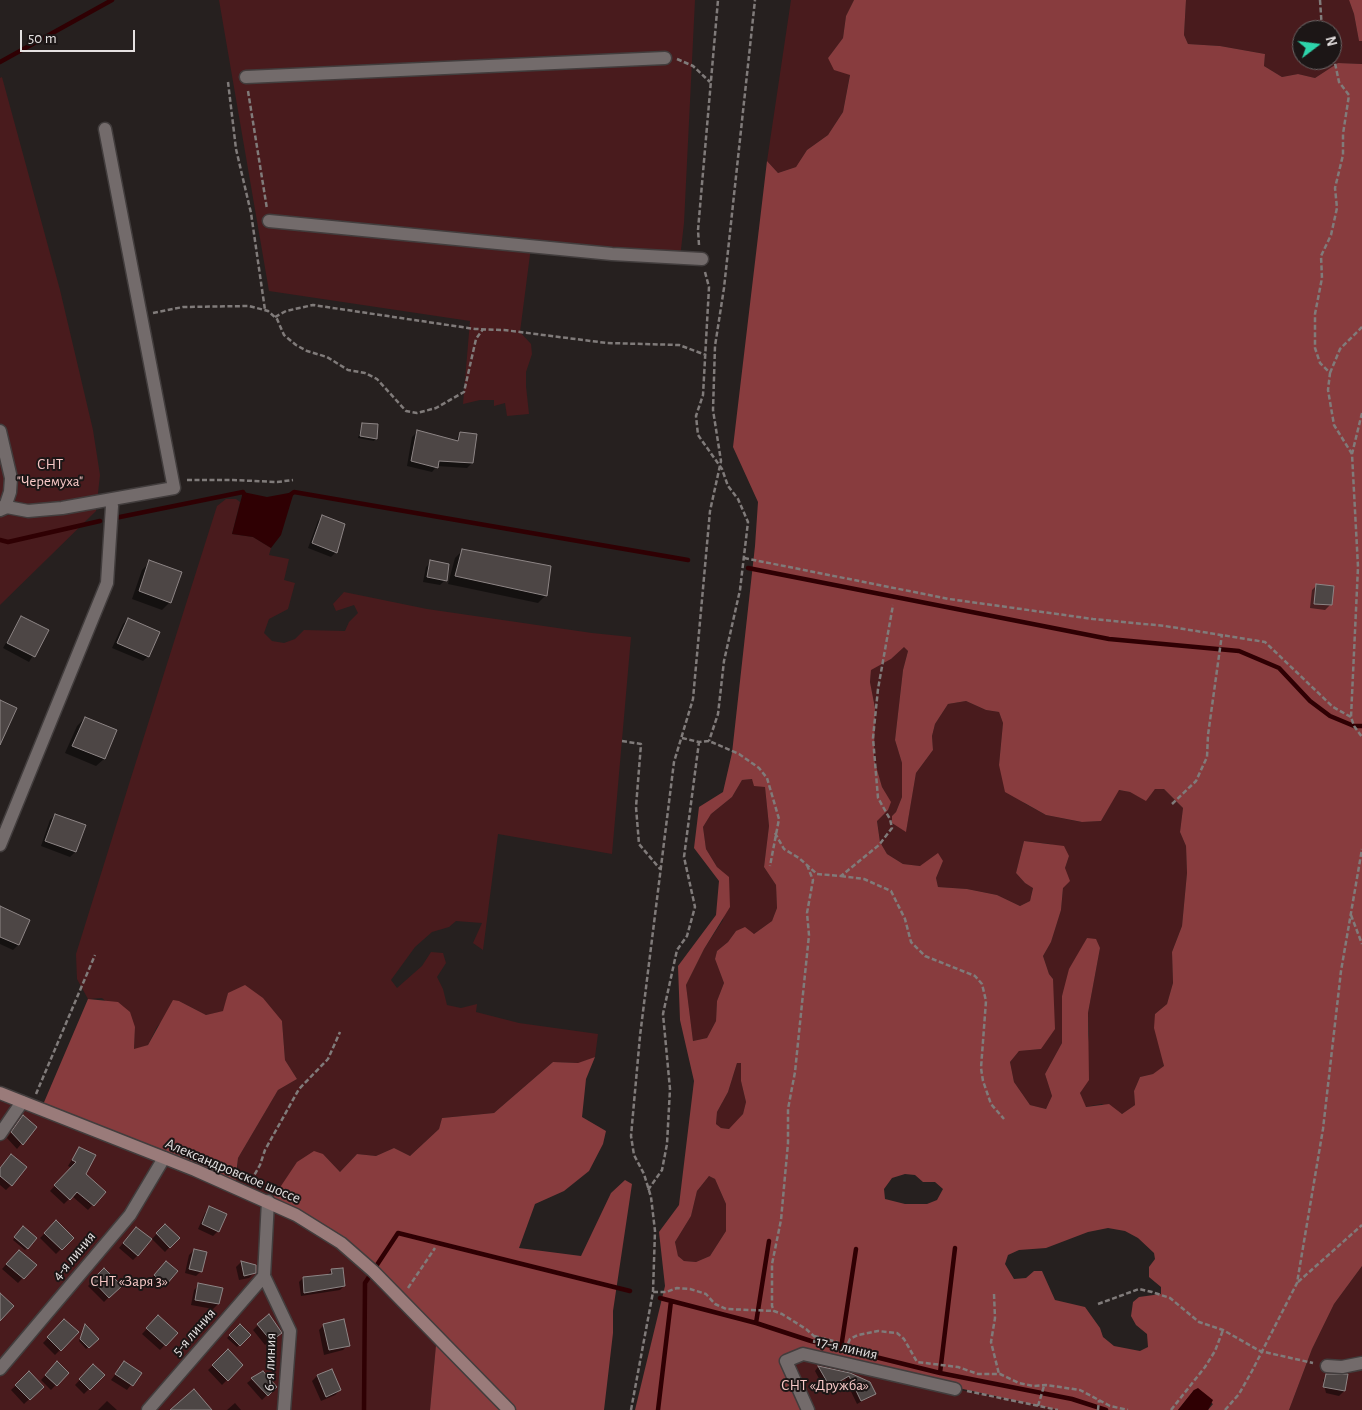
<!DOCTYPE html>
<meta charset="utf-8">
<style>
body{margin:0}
#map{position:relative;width:1362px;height:1410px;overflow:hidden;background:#26201f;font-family:"Alegreya Sans",sans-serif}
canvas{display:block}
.north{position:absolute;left:1292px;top:20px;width:50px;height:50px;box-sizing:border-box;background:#1c1616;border:1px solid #6c6767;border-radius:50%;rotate:75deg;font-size:14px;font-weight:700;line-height:20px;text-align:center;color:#e5e1e1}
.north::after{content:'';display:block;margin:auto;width:18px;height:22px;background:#2ed4ab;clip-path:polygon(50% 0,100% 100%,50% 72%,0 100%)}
.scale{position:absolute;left:20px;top:30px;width:115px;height:22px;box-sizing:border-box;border:2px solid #e5e1e1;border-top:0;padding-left:6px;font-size:15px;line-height:18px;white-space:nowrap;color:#e5e1e1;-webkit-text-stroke:4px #1c1616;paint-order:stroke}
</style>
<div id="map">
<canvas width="1362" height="1410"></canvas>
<div class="north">N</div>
<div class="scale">50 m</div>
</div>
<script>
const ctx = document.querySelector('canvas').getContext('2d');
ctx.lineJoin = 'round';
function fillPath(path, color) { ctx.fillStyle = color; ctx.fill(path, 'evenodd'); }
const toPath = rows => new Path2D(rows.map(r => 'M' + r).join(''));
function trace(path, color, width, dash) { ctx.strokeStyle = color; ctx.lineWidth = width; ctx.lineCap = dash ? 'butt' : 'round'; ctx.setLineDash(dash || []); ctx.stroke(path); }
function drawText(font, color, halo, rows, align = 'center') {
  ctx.font = font + ' "Alegreya Sans",sans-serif'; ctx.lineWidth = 4; ctx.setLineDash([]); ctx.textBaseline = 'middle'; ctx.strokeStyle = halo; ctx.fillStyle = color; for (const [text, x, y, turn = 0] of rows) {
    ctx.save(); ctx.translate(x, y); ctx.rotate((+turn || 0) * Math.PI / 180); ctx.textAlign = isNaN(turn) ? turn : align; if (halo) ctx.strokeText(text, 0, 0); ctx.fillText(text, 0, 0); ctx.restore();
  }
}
const green = toPath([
 [219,0,695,0,684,223,680,258,531,247,520,332,531,344,532,354,526,372,526,386,529,414,507,416,505,403,494,406,494,400,480,400,463,404,470,321,269,291],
 [791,0,854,0,846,16,843,38,828,58,850,74,843,112,828,135,807,150,796,167,778,173,767,161],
 [1186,0,1349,0,1354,14,1359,41,1362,41,1362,64,1338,63,1315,78,1298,74,1282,77,1264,66,1265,54,1220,46,1188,44,1184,35],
 [1302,30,1332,30,1332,60,1302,60],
 [2,77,60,290,93,430,100,475,96,511,0,605,0,78],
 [226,499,236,499,240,502,232,534,253,537,271,548,269,555,289,559,284,580,295,583,288,609,269,619,264,633,272,641,284,643,295,639,304,630,345,631,349,622,358,613,354,605,336,611,333,604,344,592,427,609,592,633,631,637,612,854,498,834,483,950,473,943,482,923,456,921,449,927,432,932,415,947,391,980,397,988,422,966,431,952,443,953,446,963,437,977,443,989,447,1005,461,1008,477,1004,476,1012,519,1023,598,1034,595,1057,579,1063,553,1062,494,1113,442,1118,439,1129,410,1156,394,1148,376,1156,357,1154,340,1172,323,1154,341,1243,437,1334,430,1410,0,1410,0,1093,237,1175,238,1158,278,1090,297,1079,285,1060,282,1021,228,993,224,1011,206,1015,179,1001,157,1027,148,1045,134,1050,135,1027,102,998,88,999,77,979,76,954,129,784,217,506],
 [904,646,908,651,903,670,895,740,902,763,902,797,896,812,892,816,906,831,916,773,933,750,932,736,935,724,948,704,966,701,986,710,999,712,1003,723,999,765,1024,803,1046,815,1081,822,1101,821,1118,790,1130,792,1146,800,1155,789,1164,789,1183,808,1180,832,1186,846,1187,873,1182,926,1172,952,1173,983,1167,1004,1155,1014,1164,1067,1153,1074,1140,1077,1134,1091,1135,1105,1122,1114,1102,1104,1085,1107,1080,1093,1089,1035,1088,1013,1100,948,1087,938,1079,953,1062,996,1062,1043,1045,1074,1052,1096,1046,1109,1030,1105,1014,1082,1010,1062,1019,1051,1041,1049,1053,996,1053,979,1049,974,1043,956,1051,942,1061,910,1065,868,1069,856,1050,844,1024,841,1016,873,1025,883,1033,887,1030,901,1020,906,997,895,967,889,938,887,936,878,943,861,920,866,903,864,887,854,880,842,877,820,888,810,890,802,882,787,874,759,875,708,870,682,871,669,891,659],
 [752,779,765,787,769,826,764,867,776,885,777,908,772,921,754,934,736,931,728,942,717,951,715,959,724,983,717,1001,716,1021,707,1038,693,1041,686,985,704,949,723,920,729,878,717,867,706,849,703,827,711,814,732,797,742,780],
 [737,1063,741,1063,741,1081,746,1102,743,1114,733,1126,729,1129,721,1128,716,1124,717,1112,728,1092],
 [709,1176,715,1179,726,1204,726,1231,710,1256,696,1262,684,1261,678,1256,675,1242,691,1216,697,1191],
 [1362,1266,1362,1410,1289,1410,1312,1349,1334,1304],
 [803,1354,955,1389,1059,1410,808,1410,786,1361]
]);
const forest = toPath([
 [854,0,1186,0,1184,35,1188,44,1220,46,1265,54,1264,66,1282,77,1298,74,1315,78,1338,63,1362,64,1362,1266,1334,1304,1312,1349,1289,1410,1208,1410,1213,1404,1194,1390,1178,1410,1059,1410,803,1354,786,1361,808,1410,635,1410,665,1286,659,1232,679,1205,694,1081,680,1020,678,966,716,915,719,881,694,848,699,807,723,792,732,753,755,546,758,502,733,447,767,161,778,173,796,167,807,150,828,135,843,112,850,75,834,70,828,58,843,38,846,16],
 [904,647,908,651,903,670,895,740,902,763,902,797,896,812,892,816,892,823,906,832,916,773,933,750,932,736,935,724,948,704,966,701,986,710,999,712,1003,723,999,765,1005,792,1046,815,1082,822,1101,821,1119,790,1130,792,1146,801,1155,789,1164,789,1183,808,1180,832,1186,846,1187,873,1182,926,1172,952,1173,983,1167,1004,1155,1014,1154,1028,1164,1066,1153,1074,1140,1077,1134,1091,1135,1105,1122,1114,1109,1104,1086,1107,1080,1093,1089,1080,1088,1013,1100,948,1096,939,1087,938,1069,969,1062,996,1062,1043,1045,1074,1052,1096,1046,1109,1030,1105,1014,1082,1010,1062,1019,1051,1041,1049,1055,1029,1053,979,1049,974,1043,956,1051,942,1061,910,1063,888,1070,881,1065,868,1069,856,1064,846,1024,841,1016,873,1025,883,1033,888,1030,901,1020,906,997,895,967,889,938,887,936,878,943,861,938,853,920,866,903,864,887,854,880,842,877,821,888,810,891,802,882,787,874,759,875,708,870,682,871,670,891,659],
 [752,779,754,786,765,787,769,826,764,867,776,885,777,908,772,921,754,934,745,927,736,931,728,942,717,951,715,959,724,983,717,1001,716,1021,707,1038,693,1041,686,985,704,949,730,907,729,877,717,867,706,849,703,827,711,814,732,797,742,780],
 [737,1063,741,1063,741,1081,746,1102,743,1114,729,1129,721,1128,716,1124,717,1112,728,1092],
 [905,1174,915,1175,923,1182,935,1182,943,1189,937,1200,927,1204,905,1204,885,1199,884,1189,892,1178],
 [709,1176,715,1179,726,1204,726,1231,710,1256,696,1262,684,1261,678,1256,675,1242,691,1216,697,1191],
 [1108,1228,1125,1231,1138,1238,1154,1253,1155,1259,1149,1267,1149,1277,1161,1287,1161,1294,1139,1297,1133,1302,1131,1316,1136,1325,1147,1334,1148,1347,1140,1351,1114,1346,1103,1337,1100,1328,1085,1307,1055,1300,1042,1271,1034,1271,1026,1278,1014,1279,1005,1264,1008,1255,1019,1250,1046,1248,1088,1232],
 [1349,0,1362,0,1362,41,1359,41,1354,14],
 [245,985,263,998,282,1021,285,1060,297,1079,278,1090,238,1158,235,1185,42,1107,88,999,118,1002,130,1012,135,1027,134,1049,148,1045,173,1000,179,1001,206,1015,223,1011,228,993],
 [595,1057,586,1079,582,1117,606,1131,603,1144,589,1171,564,1191,535,1204,519,1248,581,1256,611,1193,625,1180,632,1184,613,1311,613,1333,604,1410,430,1410,437,1334,378,1276,271,1201,297,1162,314,1151,323,1154,340,1172,357,1154,376,1156,394,1148,410,1156,439,1129,442,1118,494,1113,553,1062,578,1063]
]);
const water = toPath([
 [243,492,267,497,294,492,281,535,271,548,253,537,232,534],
 [1198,1388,1213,1400,1208,1410,1178,1410,1194,1390]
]);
const shadow = toPath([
 [362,424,376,438,374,441,358,438],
 [417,432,455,442,460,433,472,463,467,468,437,466,432,472,407,466,412,437],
 [323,516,336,552,331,557,308,548,318,521],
 [463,550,546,595,538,603,448,584,455,558],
 [150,562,170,602,162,610,132,599,142,570],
 [431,562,445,580,440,585,423,582,426,567],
 [1317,585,1330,605,1325,610,1310,608,1312,590],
 [21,617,48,631,29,662,3,648],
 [128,619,148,656,143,661,112,648,123,624],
 [85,718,115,731,104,759,96,766,65,753,77,726],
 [55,815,85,826,75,852,70,857,41,846,50,820],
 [0,911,28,920,18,945,13,950,0,944],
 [19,1122,35,1127,17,1149,7,1138],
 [79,1148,84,1174,104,1192,88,1210,72,1196,64,1204,50,1191,72,1168,68,1166],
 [0,1169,11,1185,6,1190,0,1185],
 [210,1208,218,1231,213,1236,198,1229,205,1213],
 [56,1222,72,1238,56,1254,40,1238],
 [165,1225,178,1238,165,1252,152,1239],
 [21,1230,27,1248,25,1250,13,1240],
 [131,1233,138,1255,133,1260,119,1248],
 [194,1250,201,1271,196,1276,185,1273,189,1255],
 [14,1256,35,1265,18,1283,2,1269],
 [241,1262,255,1266,254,1273,249,1278,239,1280,236,1267],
 [161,1267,165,1284,160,1289,150,1280],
 [104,1270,120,1286,104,1302,88,1286],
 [332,1270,344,1286,340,1290,301,1296,299,1282,303,1278,328,1274],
 [199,1285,218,1304,213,1309,191,1305,194,1290],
 [158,1317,176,1333,160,1350,142,1334],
 [64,1321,77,1333,55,1355,43,1343],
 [240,1325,249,1335,237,1347,227,1338],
 [258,1325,275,1337,265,1345,253,1330],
 [324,1325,348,1345,343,1350,324,1355,319,1330],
 [85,1326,97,1339,86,1349,79,1341],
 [228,1351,242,1365,222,1385,208,1370],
 [125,1362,140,1373,127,1390,111,1380],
 [57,1363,67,1373,51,1390,41,1380],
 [93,1366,103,1375,84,1394,75,1385],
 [818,1367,850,1374,874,1394,857,1404,845,1379,825,1390,815,1371],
 [331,1370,340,1390,335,1395,321,1401,312,1381,317,1376],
 [29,1373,42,1387,24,1404,11,1390],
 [1328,1375,1347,1375,1344,1391,1339,1396,1326,1393,1323,1380],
 [252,1379,275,1387,262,1400,247,1383],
 [107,1401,117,1410,98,1410],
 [235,1403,241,1410,227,1410]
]);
const stream = toPath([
 [0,62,112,0],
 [290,495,294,492,688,560],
 [115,518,243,492,245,496],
 [0,540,8,542,100,521],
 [748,568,1109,639,1239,651,1279,668,1310,701,1330,716,1354,726,1362,726],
 [660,1298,756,1323,811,1341,940,1373,1072,1399,1106,1410],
 [756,1323,769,1241],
 [841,1348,856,1249],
 [940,1373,955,1248],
 [364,1410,365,1283,398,1233,630,1291],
 [658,1410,671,1301]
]);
const building = toPath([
 [362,423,378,424,377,439,360,436,362,423],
 [417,430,458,441,460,432,477,434,473,463,439,461,438,468,411,461,417,430],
 [322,515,345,524,337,553,312,543,322,515],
 [462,549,551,566,547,596,455,576,462,549],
 [149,560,182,572,171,603,139,591,149,560],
 [430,560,449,564,447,581,427,577,430,560],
 [1316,584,1334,586,1332,605,1314,604,1316,584],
 [21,616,49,630,35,657,7,643,21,616],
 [128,618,160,632,149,657,117,643,128,618],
 [0,700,17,708,0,745,0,700],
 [85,717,117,730,105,759,72,746,85,717],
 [55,814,86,825,76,852,45,841,55,814],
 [0,906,30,920,19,945,0,937,0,906],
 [23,1115,37,1127,23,1145,11,1132,23,1115],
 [79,1147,96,1155,86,1174,106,1192,94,1206,77,1192,70,1200,54,1185,76,1162,72,1160,79,1147],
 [11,1154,27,1167,12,1186,0,1176,0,1168,11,1154],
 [209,1206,227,1214,219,1232,202,1224,209,1206],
 [56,1220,74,1238,62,1250,44,1233,56,1220],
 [165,1224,180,1238,170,1248,156,1233,165,1224],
 [23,1226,37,1238,28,1249,14,1237,23,1226],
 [136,1227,152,1239,138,1256,123,1243,136,1227],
 [194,1249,207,1252,202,1272,189,1269,194,1249],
 [19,1250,37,1265,24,1279,6,1264,19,1250],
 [166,1261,178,1271,166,1285,154,1275,166,1261],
 [241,1261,256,1265,256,1273,244,1276,241,1261],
 [104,1268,122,1286,109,1298,92,1280,104,1268],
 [343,1268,345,1286,304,1293,303,1277,332,1274,331,1269,343,1268],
 [198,1283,223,1288,219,1304,195,1300,198,1283],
 [0,1293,14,1306,0,1321,0,1293],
 [269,1314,282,1333,271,1341,257,1324,269,1314],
 [158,1315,178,1333,166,1346,146,1328,158,1315],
 [64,1319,79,1332,61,1351,47,1337,64,1319],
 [344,1319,350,1346,329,1350,323,1324,344,1319],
 [85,1324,99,1339,89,1348,80,1339,85,1324],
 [240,1324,251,1335,240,1346,229,1335,240,1324],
 [228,1349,243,1365,228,1381,212,1365,228,1349],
 [57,1361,69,1373,57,1386,45,1375,57,1361],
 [124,1361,142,1373,133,1386,115,1374,124,1361],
 [93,1364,105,1375,90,1390,79,1379,93,1364],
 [818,1366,850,1373,870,1382,876,1394,861,1401,849,1376,830,1387,818,1366],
 [332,1369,341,1390,326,1397,317,1375,332,1369],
 [29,1371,44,1387,30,1400,15,1385,29,1371],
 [263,1371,277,1387,268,1396,251,1378,263,1371],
 [1326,1374,1348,1374,1345,1391,1323,1387,1326,1374],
 [194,1389,212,1410,170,1410,194,1389]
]);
const path = toPath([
 [1320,0,1322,30],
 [1332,49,1339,82,1349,95,1343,134,1343,155,1335,188,1337,208,1331,235,1321,256,1322,278,1315,314,1315,348,1320,363,1330,373,1328,390,1334,425,1352,454],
 [677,59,693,66,710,82],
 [228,82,236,149,251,213,265,310],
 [248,91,267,209],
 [699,245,698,230,718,0],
 [705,272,709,287,703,395,696,416,698,435,722,469,728,486,738,499,748,522,740,590,724,661,718,714,709,741],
 [153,313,183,307,249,306,268,311,277,319,284,335,296,345,307,351,327,357,348,370,365,373,377,379,406,411,417,413,436,408,464,392,476,339,483,329],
 [275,317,286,311,313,305,475,329,504,330,607,343,679,345,706,355],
 [1330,373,1340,349,1362,327],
 [1362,413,1352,454,1358,567,1351,717,1354,726,1362,737],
 [187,480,233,480,277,482,293,480],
 [744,558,949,599,1093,619,1165,626,1265,642,1333,707,1351,717],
 [682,738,699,742,709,741,739,754,759,768,767,778,779,819,770,866],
 [622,741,641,744,636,807,639,844,660,869],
 [1172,804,1196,781,1207,757,1208,735,1222,634],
 [775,833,784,849,799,858,817,874,841,876,879,845,892,828,890,819,878,798,873,738,878,689,893,605],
 [807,865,813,880,807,913,809,935,795,1072,788,1109,788,1143,781,1220,772,1264,772,1306,774,1311,782,1314,806,1329,815,1337,814,1343],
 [841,876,864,879,891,891,905,919,911,942,925,956,975,976,982,984,986,1001,981,1068,983,1081,991,1104,1004,1119],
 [1351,915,1362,944],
 [36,1094,95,955],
 [251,1181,260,1165,265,1150,299,1089,328,1059,340,1032],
 [648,1190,662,1170,667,1144,670,1089,663,1014,677,950,687,936,695,907,684,857,699,742],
 [1298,1282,1362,1225],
 [408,1288,435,1248],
 [653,1292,666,1292,677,1288,690,1289,706,1294,715,1304,726,1309,774,1311],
 [994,1294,995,1318,991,1342,999,1374],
 [1098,1304,1139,1289,1152,1292,1170,1298,1199,1322,1223,1330,1260,1351,1313,1363],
 [814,1336,837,1342,839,1348],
 [845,1350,850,1339,858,1335,878,1331,897,1333,904,1339,917,1362,958,1367,978,1374,1000,1374,1019,1383,1033,1386,1046,1385,1080,1390,1110,1406,1128,1410],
 [967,1391,1058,1410],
 [1038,1406,1044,1386],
 [631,1410,653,1292,655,1231,651,1197,644,1174,634,1155,631,1136,640,1036,674,762,693,699,710,511,721,461,713,410,715,346,724,288,755,0],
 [1098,1410,1099,1400],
 [1171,1410,1205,1367,1215,1351,1223,1330],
 [1225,1410,1239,1394,1252,1371,1297,1283,1323,1129,1341,971,1362,849]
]);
const street = toPath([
 [246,77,665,58],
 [269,221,612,254,702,259],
 [0,431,11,478,10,492,6,504,1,509],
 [0,510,7,507,28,511,62,508,174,488,105,129],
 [0,845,107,583,112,506],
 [0,1134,22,1102],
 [268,1201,264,1276,290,1331,284,1410],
 [1327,1366,1342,1367,1362,1363],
 [0,1369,130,1215,164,1158],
 [148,1410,264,1276],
 [808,1410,786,1361,803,1354,955,1389]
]);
const secondary = toPath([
 [0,1093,195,1170,296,1215,341,1243,373,1271,509,1410]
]);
const parkNames = [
 ["СНТ",50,464],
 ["\"Черемуха\"",50,481],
 ["СНТ «Заря 3»",129,1281],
 ["СНТ «Дружба»",825,1385]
];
const streetNames = [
 ["Александровское шоссе",233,1171,23],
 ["4-я линия",74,1256,-50],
 ["5-я линия",194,1332,-49],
 ["17-я линия",847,1348,13],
 ["6-я линия",270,1362,-88]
];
fillPath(green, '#491b1d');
fillPath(forest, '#883c3e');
fillPath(water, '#2f0003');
fillPath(shadow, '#0007');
trace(stream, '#2f0003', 4.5);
fillPath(building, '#4d4645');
trace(building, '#8d8585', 1);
trace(street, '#423d3d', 15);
trace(secondary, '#423d3d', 15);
trace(path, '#807b7a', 2.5, [5, 2.5]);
trace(street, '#736b6b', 12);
trace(secondary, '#9a7b7a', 12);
drawText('15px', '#f8c9c7', '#1c1616', parkNames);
drawText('15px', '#e5e1e1', '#1c1616', streetNames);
</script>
